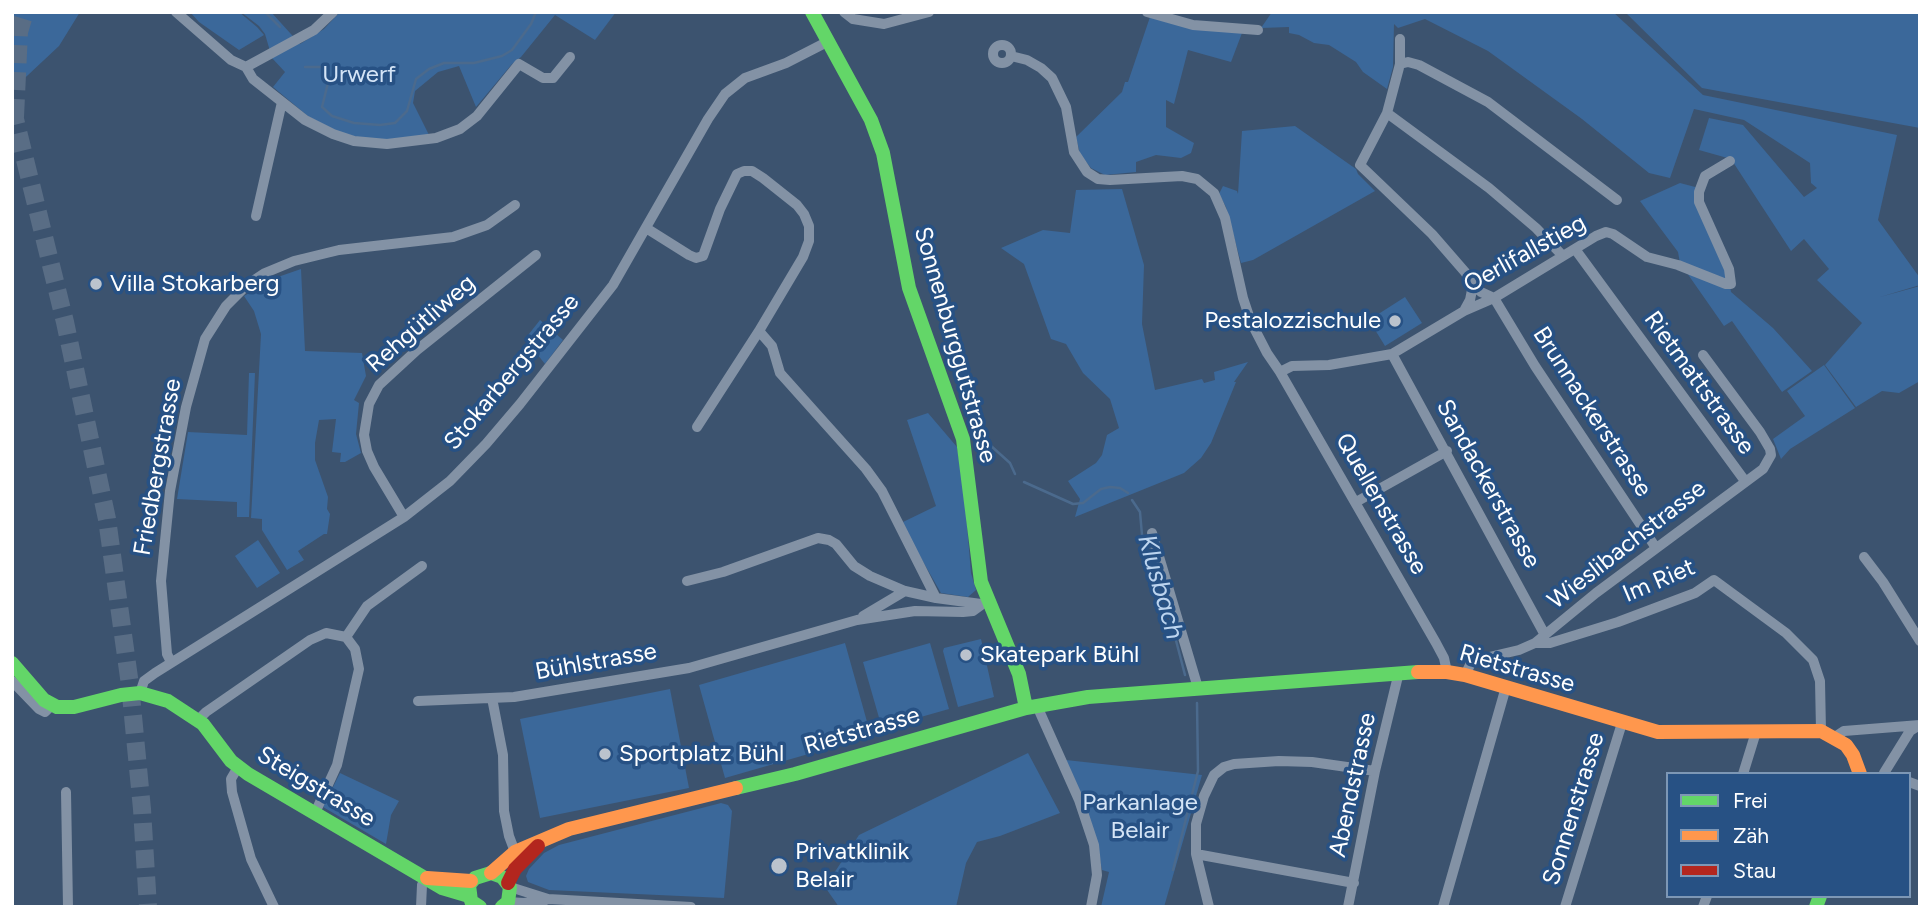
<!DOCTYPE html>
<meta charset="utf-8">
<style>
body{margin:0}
#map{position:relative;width:1932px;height:919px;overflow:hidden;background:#3c536f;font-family:Figtree,sans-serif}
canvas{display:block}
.frame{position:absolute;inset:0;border:14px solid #fff;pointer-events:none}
.legend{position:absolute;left:1666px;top:772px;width:245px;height:126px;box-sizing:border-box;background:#275184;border:2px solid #7d97b5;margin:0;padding:9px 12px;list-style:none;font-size:21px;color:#fff}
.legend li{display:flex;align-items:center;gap:14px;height:35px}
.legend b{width:35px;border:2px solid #7d97b5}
</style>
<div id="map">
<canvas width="1932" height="919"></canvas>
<div class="frame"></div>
<ul class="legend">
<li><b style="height:9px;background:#63d668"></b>Frei</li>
<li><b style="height:9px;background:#ff974d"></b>Zäh</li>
<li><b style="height:9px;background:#b3261e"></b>Stau</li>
</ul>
</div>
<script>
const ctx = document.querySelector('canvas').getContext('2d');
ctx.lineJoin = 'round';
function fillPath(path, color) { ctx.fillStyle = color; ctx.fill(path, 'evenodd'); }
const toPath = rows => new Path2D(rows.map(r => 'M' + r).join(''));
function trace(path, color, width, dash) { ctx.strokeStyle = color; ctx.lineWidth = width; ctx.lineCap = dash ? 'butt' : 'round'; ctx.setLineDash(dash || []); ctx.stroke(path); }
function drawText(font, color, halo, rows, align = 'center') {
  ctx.font = font + ' Figtree,sans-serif'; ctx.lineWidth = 7; ctx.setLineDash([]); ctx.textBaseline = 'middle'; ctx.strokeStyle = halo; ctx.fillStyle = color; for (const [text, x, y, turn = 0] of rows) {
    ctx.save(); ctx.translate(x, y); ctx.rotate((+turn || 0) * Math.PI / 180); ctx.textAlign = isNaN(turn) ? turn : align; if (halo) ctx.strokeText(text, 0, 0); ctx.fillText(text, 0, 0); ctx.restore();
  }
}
const green = toPath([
 [80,12,59,46,12,90,12,13],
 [190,12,239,12,257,27,264,35,239,50,199,22],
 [241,12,271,12,300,44,324,29,340,12,616,12,595,40,555,15,521,57,512,64,476,107,459,66,438,72,415,91,413,103,429,135,399,140,368,140,335,131,309,117,273,87,285,72,272,58,265,34,259,26],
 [1272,12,1613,12,1703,95,1897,135,1878,220,1920,278,1920,285,1880,297,1920,286,1920,381,1899,393,1882,391,1856,407,1825,365,1862,323,1817,280,1829,269,1804,239,1791,251,1731,159,1699,150,1709,118,1743,125,1804,197,1817,188,1811,183,1810,163,1744,120,1694,109,1670,178,1649,173,1582,119,1488,51,1425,19,1398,28,1394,24,1393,67,1387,89,1363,72,1356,62,1329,45,1314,43,1299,35,1289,33,1289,27,1261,28],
 [1625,12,1920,12,1920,128,1702,88],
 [1150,17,1242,33,1231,62,1188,50,1174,104,1166,100,1166,127,1194,143,1191,153,1181,158,1156,155,1136,162,1136,172,1105,175,1091,168,1080,154,1076,137,1122,92,1125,82,1128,82],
 [1295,126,1356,169,1358,174,1375,191,1253,260,1241,263,1226,207,1219,194,1223,186,1237,191,1238,194,1242,131],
 [1680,183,1699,188,1727,269,1731,292,1773,328,1812,371,1782,392,1732,321,1724,326,1680,263,1678,252,1640,201],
 [1122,189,1144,265,1142,324,1155,390,1202,379,1204,383,1215,380,1214,372,1248,362,1234,382,1236,382,1211,443,1201,458,1184,473,1075,517,1080,499,1068,481,1096,463,1102,455,1107,435,1119,428,1110,399,1083,373,1066,344,1051,339,1024,264,1001,248,1043,230,1070,233,1076,190],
 [301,269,305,351,362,353,366,376,354,400,359,403,356,434,361,453,345,462,340,462,341,453,332,452,336,419,319,420,315,443,315,460,328,497,327,509,330,514,327,534,324,534,298,551,304,560,287,570,262,530,262,519,251,518,261,334,254,311,244,296,275,278],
 [1405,297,1422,323,1385,346,1369,320],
 [540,320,563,340,545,364,525,339],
 [1824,365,1855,408,1790,449,1781,459,1773,439,1805,416,1787,391],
 [249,373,255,373,249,517,237,517,237,502,177,499,188,432,247,435],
 [928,413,957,447,964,489,971,573,976,590,968,597,941,593,914,546,903,522,936,506,907,420],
 [258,540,280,573,257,588,235,556],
 [981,639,994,697,958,707,943,651,944,648],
 [845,643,871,736,725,778,699,685],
 [930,643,949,709,882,728,863,662],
 [670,689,689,788,540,818,520,719],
 [1028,753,1060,813,1000,836,977,842,966,863,956,907,839,907,825,887,859,835],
 [1066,760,1202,775,1164,907,1101,907,1109,872,1102,870,1097,844],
 [340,773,399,801,391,815,386,844,323,807],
 [721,803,728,805,732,811,724,898,549,890,528,882,526,876,529,869,544,853,559,845]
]);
const stream = toPath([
 [265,12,280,27],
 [305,67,325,67,328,72,328,83,322,107,332,116,354,123,380,125,395,123,407,111,416,79,429,69,444,63,474,63,502,56,512,50,531,24,536,12],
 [961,400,971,407],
 [974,415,990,445,1010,463,1015,474],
 [1024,482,1073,504,1083,503,1101,489,1110,487,1120,488,1128,493],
 [1132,500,1140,512,1142,535,1152,550],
 [1154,556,1185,675],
 [1173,870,1198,771,1197,703]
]);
const highwayTunnel = toPath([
 [12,107,65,322,107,519,130,685,142,809,148,907],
 [15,117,19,32,25,12]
]);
const street = toPath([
 [176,12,231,60,246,67,314,30,333,12],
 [844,12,853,19,884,24,929,12],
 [1147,12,1193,25,1258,30],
 [1400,39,1400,64,1387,113,1360,165,1432,234,1465,272,1473,285,1470,300,1464,311],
 '993 54a9 9 0 1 1 18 0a9 9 0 1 1-18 0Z',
 [1011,56,1027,60,1041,68,1052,78,1066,107,1074,152,1087,172,1098,179,1110,180,1182,176,1197,179,1214,193,1225,218,1243,298,1251,322,1267,353,1280,372,1436,643,1444,658,1447,672],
 [1400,64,1408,62,1419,65,1488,102,1617,200],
 [246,67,253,79,305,120,333,134,354,141,387,144,436,138,460,129,477,116,519,64,543,78,553,78,570,57],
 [1387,113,1489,188,1536,228,1563,256],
 [256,216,282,102],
 [646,228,689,255,696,258,703,256,720,209,737,174,744,171,752,171,763,178,797,205,804,214,809,226,809,241,803,257,759,331,772,346,780,373,866,469,882,491,936,598,981,604],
 [1575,249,1745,481],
 [1473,285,1481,292,1494,298,1535,366,1656,548],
 [1392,354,1545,635],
 [1280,372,1292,366,1329,365,1392,354,1464,311,1494,298,1596,236,1606,232,1613,234,1647,257,1678,265,1726,284,1731,284,1729,269,1699,202,1699,192,1705,176,1730,161],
 [697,427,759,331],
 [1356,502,1447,451],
 [404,517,374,467,367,451,364,435,369,404,379,385,417,350,536,255],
 [1152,533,1198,688],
 [1864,557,1883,582,1920,641],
 [687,581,723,572,818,538,829,540,836,544,854,566,870,576,905,591,936,598],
 [863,616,905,591],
 [346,637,367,606,422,566],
 [1535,643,1550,643,1618,622,1695,593,1714,580,1786,633,1813,660,1820,681,1821,731],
 [171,662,167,654,161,581,170,491,186,407,205,339,226,306,247,285,265,273,294,261,339,250,453,237,487,225,515,205],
 [1465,675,1472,661,1519,650,1535,643,1596,593,1763,469,1771,455,1770,449,1760,432,1703,355],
 [12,681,39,709,45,712,52,705],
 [140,693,144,681,155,673,404,517,450,481,486,444,520,404,613,285,708,119,725,94,745,78,786,63,827,42],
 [492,698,503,755,504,811,509,836,515,852],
 [418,701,514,697,689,668,857,620,915,611,963,612,973,611,984,603],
 [1037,706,1079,800,1094,845,1097,875,1091,907],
 [198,720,206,712,310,640,326,633,346,637,355,649,359,669,337,765,315,813],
 [1835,737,1844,731,1920,725],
 [238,767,231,779,232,792,251,859,274,907],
 [1884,773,1910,731,1918,726],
 [1743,774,1756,732],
 [1909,782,1920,786],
 [66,792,68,907],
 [1196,854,1354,883],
 [510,887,548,899,691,907],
 [508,902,524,903,546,900],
 [421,907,422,885,426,878],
 [1209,907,1196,854,1196,824,1204,796,1214,775,1224,767,1234,764,1279,761,1312,762,1375,771],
 [1348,907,1375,771,1399,672],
 [1443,907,1506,687],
 [1565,907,1622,723],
 [1703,907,1707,896]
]);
const fast = toPath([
 [812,12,871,120,883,153,909,288,963,439,981,582,1019,674,1026,708],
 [12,663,44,700,57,707,74,707,121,695,140,693,168,701,203,724,231,761,248,774,442,888,469,896],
 [736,788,795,774,1026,708,1088,697,1418,672],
 [480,907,471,901,469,885,475,878,491,873,502,877,510,887,508,902,502,907],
 [1816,907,1820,896]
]);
const slow = toPath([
 [1418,672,1447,672,1465,675,1658,732,1821,731,1846,745,1853,755,1860,774],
 [491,873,515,852,569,829,736,788],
 [427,878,471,881]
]);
const jam = toPath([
 [508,883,515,869,538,846]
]);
const markers = [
 [96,284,7,"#bbc3cd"],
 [1395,321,7,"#bbc3cd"],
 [966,655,7,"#bbc3cd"],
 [605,754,7,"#bbc3cd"],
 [779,866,9,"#bbc3cd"]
];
const parkNames = [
 ["Urwerf",359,75],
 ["Parkanlage",1140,803],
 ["Belair",1140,831]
];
const streetNames = [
 ["Oerlifallstieg",1525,254,-29],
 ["Rehgütliweg",421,324,-41],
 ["Sonnenburggutstrasse",955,345,74],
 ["Stokarbergstrasse",512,372,-50],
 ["Rietmattstrasse",1699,383,54],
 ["Brunnackerstrasse",1592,412,57],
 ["Friedbergstrasse",158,467,-80],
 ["Sandackerstrasse",1488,484,61],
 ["Quellenstrasse",1381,504,60],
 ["Wieslibachstrasse",1627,545,-38],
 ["Im Riet",1659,581,-23],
 ["Bühlstrasse",596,662,-10],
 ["Rietstrasse",1517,669,16],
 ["Rietstrasse",862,731,-16],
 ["Abendstrasse",1353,785,-78],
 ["Steigstrasse",316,787,31],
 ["Sonnenstrasse",1574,809,-73]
];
const poiNames = [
 ["Villa Stokarberg",110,284],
 ["Pestalozzischule",1381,321,"right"],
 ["Skatepark Bühl",980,655],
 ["Sportplatz Bühl",619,754],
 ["Privatklinik",795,852],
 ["Belair",795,880]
];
const waterNames = [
 ["Klusbach",1160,587,74]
];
fillPath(green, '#3b689a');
trace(stream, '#4b6a8d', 2.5);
trace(highwayTunnel, '#596d85', 18, [18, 9]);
trace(street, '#8392a5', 10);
trace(fast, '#63d668', 14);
trace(slow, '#ff974d', 14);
trace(jam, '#b3261e', 14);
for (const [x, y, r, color] of markers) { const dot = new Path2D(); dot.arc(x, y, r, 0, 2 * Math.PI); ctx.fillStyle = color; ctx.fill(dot); trace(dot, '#275184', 2.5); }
drawText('24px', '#d4e4f6', '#275184', parkNames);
drawText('24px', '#fff', '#275184', streetNames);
drawText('24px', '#fff', '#275184', poiNames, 'left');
drawText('italic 26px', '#bcd4ef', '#275184', waterNames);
</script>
